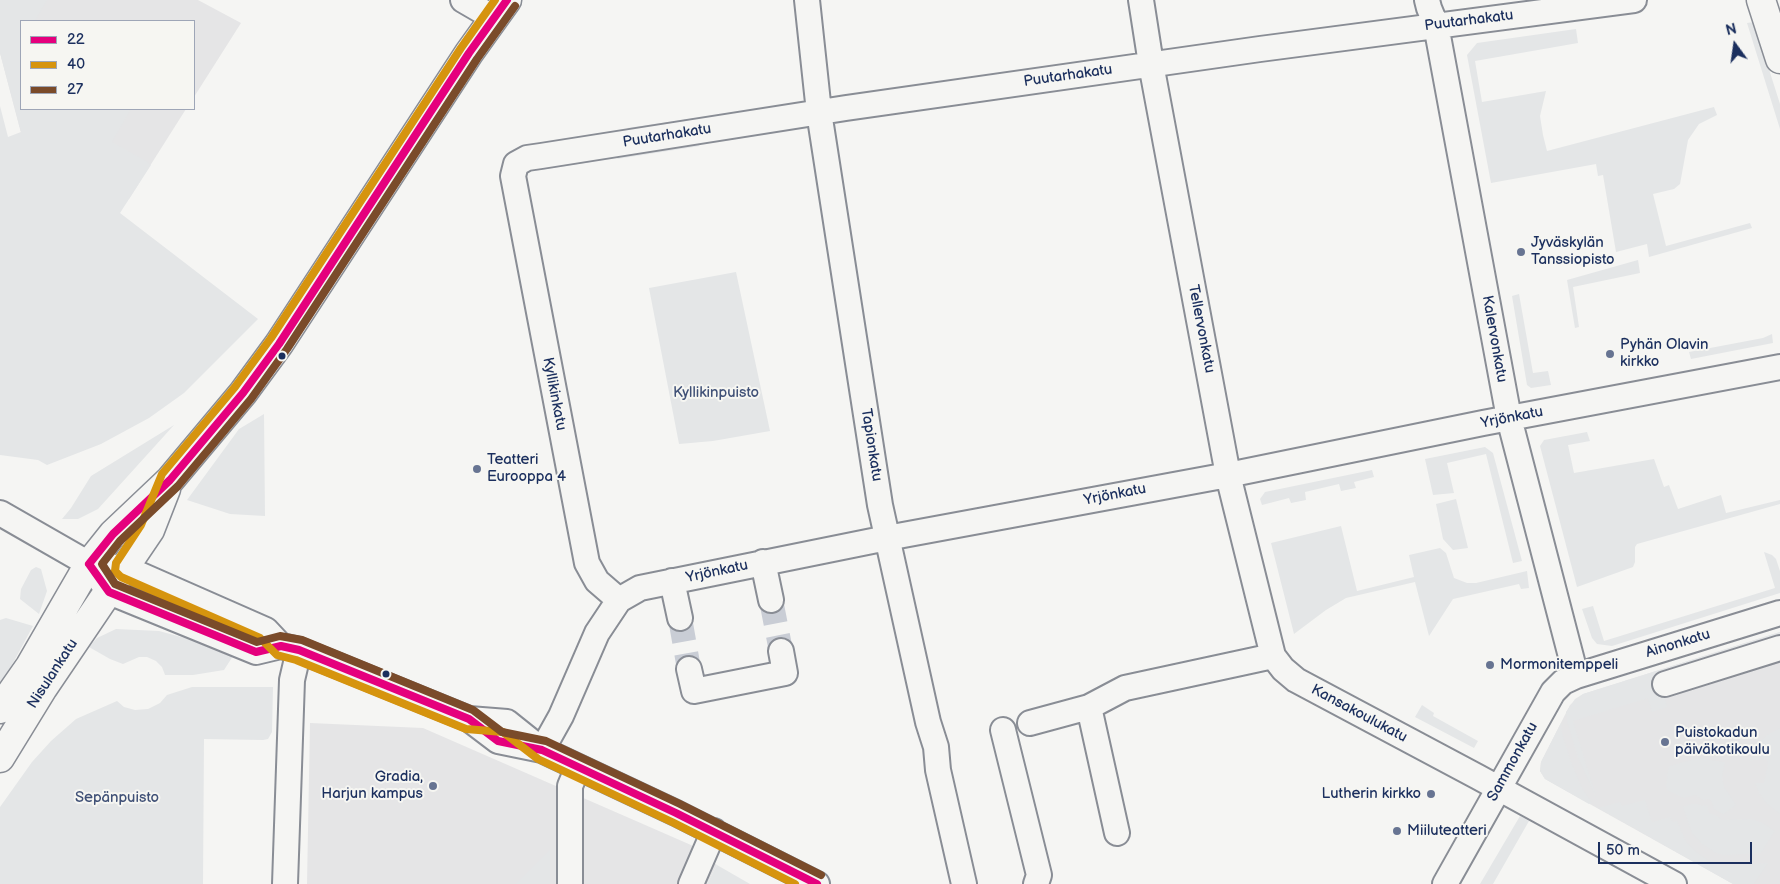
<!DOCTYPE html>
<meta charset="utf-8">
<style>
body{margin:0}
#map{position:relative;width:1780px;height:884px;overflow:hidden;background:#f5f5f3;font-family:"Balsamiq Sans",sans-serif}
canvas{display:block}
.legend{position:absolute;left:20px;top:20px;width:175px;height:90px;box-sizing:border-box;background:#f6f6f2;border:1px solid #9ea6b7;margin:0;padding:6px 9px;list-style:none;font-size:15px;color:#1b2f5e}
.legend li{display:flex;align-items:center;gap:10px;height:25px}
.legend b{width:25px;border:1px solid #9ea6b7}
.north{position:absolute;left:1710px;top:20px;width:50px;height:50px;-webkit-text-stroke:4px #f6f6f2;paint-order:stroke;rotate:346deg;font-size:14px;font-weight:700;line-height:20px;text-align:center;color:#1b2f5e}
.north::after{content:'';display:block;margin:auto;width:18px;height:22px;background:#1b2f5e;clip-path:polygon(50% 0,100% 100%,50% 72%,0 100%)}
.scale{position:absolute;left:1598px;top:842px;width:154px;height:22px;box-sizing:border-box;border:2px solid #1b2f5e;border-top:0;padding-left:6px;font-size:15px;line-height:18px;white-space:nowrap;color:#1b2f5e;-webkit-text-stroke:4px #f6f6f2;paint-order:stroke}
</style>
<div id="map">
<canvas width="1780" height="884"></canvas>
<ul class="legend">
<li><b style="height:6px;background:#e5007d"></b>22</li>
<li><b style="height:6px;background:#d6940e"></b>40</li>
<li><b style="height:6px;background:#7a4b2a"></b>27</li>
</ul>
<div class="north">N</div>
<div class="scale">50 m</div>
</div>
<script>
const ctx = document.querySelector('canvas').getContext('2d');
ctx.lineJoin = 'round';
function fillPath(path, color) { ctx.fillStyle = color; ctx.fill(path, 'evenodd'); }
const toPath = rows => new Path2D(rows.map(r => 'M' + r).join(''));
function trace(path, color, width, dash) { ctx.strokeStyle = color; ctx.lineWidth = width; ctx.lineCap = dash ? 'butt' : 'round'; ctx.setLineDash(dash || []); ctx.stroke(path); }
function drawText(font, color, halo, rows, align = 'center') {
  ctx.font = font + ' "Balsamiq Sans",sans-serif'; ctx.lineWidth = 4; ctx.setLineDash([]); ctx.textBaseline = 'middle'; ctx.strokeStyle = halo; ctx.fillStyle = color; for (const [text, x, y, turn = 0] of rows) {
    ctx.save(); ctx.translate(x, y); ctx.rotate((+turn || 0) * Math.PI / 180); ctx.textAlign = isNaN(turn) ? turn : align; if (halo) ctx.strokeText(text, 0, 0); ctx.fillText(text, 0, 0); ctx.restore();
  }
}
const built = toPath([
 [5,0,198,0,241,23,194,97,194,21,21,21,21,109,186,109,129,199,21,133,0,53,0,7],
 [1780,632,1780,884,1733,884,1545,779,1540,771,1541,762,1570,705,1583,694],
 [310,723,423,728,691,845,717,865,707,884,307,884]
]);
const green = toPath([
 [0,0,47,0,35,21,21,21,21,109,131,109,112,142,146,161,151,165,120,213,258,319,184,393,149,418,101,444,47,465,38,460,0,455,0,106,8,137,21,132,0,53],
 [1754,22,1780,104,1780,129,1747,23],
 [1576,29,1578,43,1475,61,1482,102,1546,91,1540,116,1543,135,1547,151,1714,107,1717,115,1699,124,1688,140,1680,184,1674,189,1653,194,1666,246,1750,223,1752,228,1649,257,1647,244,1616,252,1603,175,1598,176,1596,164,1491,183,1467,55,1477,43],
 [695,118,692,125,634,134,627,128],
 [783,126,779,132,725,141,729,135],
 [694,141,700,146,617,159,621,152],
 [586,157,591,162,528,172,532,165],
 [1638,260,1640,273,1573,287,1579,327,1575,328,1567,280],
 [736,272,770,431,713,441,679,444,649,288],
 [1519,294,1533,373,1548,371,1551,385,1531,388,1527,385,1512,296],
 [1772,334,1773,343,1691,359,1689,352,1763,338],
 [264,414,265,516,230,514,187,500,239,429],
 [174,425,98,509,78,519,62,519,71,508,91,476],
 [1587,432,1590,441,1568,445,1574,473,1654,459,1664,487,1669,485,1678,509,1721,495,1726,513,1780,500,1780,504,1637,544,1635,547,1635,562,1633,567,1577,587,1540,446,1544,440],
 [1485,447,1493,453,1522,561,1513,563,1486,454,1447,463,1454,493,1433,495,1425,459],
 [1372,470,1374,477,1354,482,1356,488,1341,491,1339,484,1305,492,1306,500,1291,503,1289,498,1262,505,1260,499,1265,492],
 [1456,499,1468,548,1453,550,1443,539,1436,504],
 [1341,526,1357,591,1414,577,1409,555,1440,548,1446,553,1454,578,1467,583,1476,583,1527,571,1529,588,1521,589,1519,584,1453,599,1429,636,1415,582,1346,598,1326,610,1294,634,1271,543],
 [1764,552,1772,555,1776,559,1780,571,1780,593,1612,646,1597,644,1592,638,1582,609,1593,606,1604,641,1775,588],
 [36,567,41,569,47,591,39,614,20,599,21,589,31,570],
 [6,618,33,626,0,687,0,620],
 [116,629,159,631,218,647,233,656,224,670,193,675,165,675,162,667,156,661,147,657,139,657,123,664,110,659,89,647,97,638],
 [1780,632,1780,644,1663,693,1667,707,1652,712,1648,698,1573,721,1596,797,1578,758,1567,721,1566,712,1575,699,1583,694],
 [192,687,273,687,272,732,268,739,263,740,204,739,203,884,0,884,0,807,32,762,51,741,76,719,117,701,124,707,135,710,148,709,160,703,167,695],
 [1422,705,1434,713,1433,716,1478,741,1474,748,1415,717],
 [1561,723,1562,733,1571,762,1582,788,1592,803,1589,804,1545,779,1540,771,1541,762],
 [1780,728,1780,814,1767,804,1759,793,1755,783,1764,783,1768,764,1766,758,1750,761,1753,749,1767,735],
 [1699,758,1725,762,1722,776,1724,787,1736,805,1724,814,1714,809,1712,802,1709,799,1703,800,1695,795,1684,798,1667,790,1666,785,1669,766],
 [1645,800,1652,822,1670,817,1673,822,1677,821,1686,842,1699,854,1711,862,1723,866,1768,863,1754,884,1733,884,1598,808,1620,802,1622,806],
 [1691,804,1698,804,1702,806,1707,805,1709,813,1717,816,1722,820,1751,819,1763,823,1775,831,1761,853,1724,855,1716,853,1702,844,1692,833,1683,807],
 [1520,816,1529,821,1493,884,1480,884],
 [550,850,550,884,516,884],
 [717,865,750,884,707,884]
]);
const minorTunnel = toPath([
 [771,600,781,651],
 [680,618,689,669]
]);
const minor = toPath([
 [463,0,494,18],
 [807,0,819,112,880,505,928,722,936,747,938,770,964,884],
 [1141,0,1151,64,1228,475,1273,656,1283,669,1296,680,1478,777,1674,884],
 [1427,0,1429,8,1436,25,1509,418,1576,676],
 [0,513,89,564,125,568,266,630,281,646],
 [763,562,771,600],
 [89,564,109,592,256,652,281,646,299,650,469,719,498,741,542,750,676,813,817,884],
 [672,581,680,618],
 [619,600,597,581,587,563,513,176,516,164,527,158,541,156,846,108,1260,49,1634,0],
 [689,669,694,691,785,673,781,651],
 [1665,684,1780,648],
 [1089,707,1117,833],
 [469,719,507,722,537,746],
 [1030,723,1089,707,1125,688,1273,656],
 [1003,730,1039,875,1036,884],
 [542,750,561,716,597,633,619,600,640,588,887,538,1228,475,1483,423,1780,367],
 [285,884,292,680,299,650],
 [570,884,570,786,578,767],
 [691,884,714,831],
 [1445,884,1553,692,1563,682,1576,676,1780,613]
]);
const major = toPath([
 [1761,0,1780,59],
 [0,709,30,666,89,564,113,534,170,480,243,393,279,344,469,53,507,0],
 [0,758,43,688,150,530,166,489]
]);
const bus1 = toPath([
 [89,564,109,592,256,652,281,646,299,650,469,719,498,741,542,750,676,813,817,884],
 [89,564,113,534,170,480,243,393,279,344,469,53,507,0]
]);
const bus2 = toPath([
 [495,0,461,48,271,338,235,387,162,474,141,525,116,563,115,571,121,577,260,638,277,655,296,660,466,729,503,732,538,759,672,822,795,884]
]);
const bus3 = toPath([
 [515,6,477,59,287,349,251,399,178,486,120,541,102,564,115,584,257,642,280,636,302,640,473,710,502,732,546,741,680,804,821,875]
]);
const markers = [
 [1521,252,5,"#677492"],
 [1610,354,5,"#677492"],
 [282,356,4.5,"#1b2f5e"],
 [477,469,5,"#677492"],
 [1490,665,5,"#677492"],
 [386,674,4.5,"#1b2f5e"],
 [1665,742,5,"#677492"],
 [433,786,5,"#677492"],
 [1431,794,5,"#677492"],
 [1397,831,5,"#677492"]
];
const streetNames = [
 ["Puutarhakatu",1469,21,-7],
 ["Puutarhakatu",1068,76,-8],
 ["Puutarhakatu",667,136,-9],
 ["Tellervonkatu",1201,329,79],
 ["Kalervonkatu",1494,339,80],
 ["Kyllikinkatu",554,394,79],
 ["Yrjönkatu",1512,418,-11],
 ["Tapionkatu",871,445,81],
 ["Yrjönkatu",1115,495,-11],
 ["Yrjönkatu",717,572,-12],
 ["Ainonkatu",1678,644,-17],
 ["Nisulankatu",53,674,-57],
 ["Kansakoulukatu",1359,714,28],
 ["Sammonkatu",1513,762,-61]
];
const poiNames = [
 ["Jyväskylän",1531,243],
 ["Tanssiopisto",1531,260],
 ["Pyhän Olavin",1620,345],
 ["kirkko",1620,362],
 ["Teatteri",487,460],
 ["Eurooppa 4",487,477],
 ["Mormonitemppeli",1500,665],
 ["Puistokadun",1675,733],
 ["päiväkotikoulu",1675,750],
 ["Gradia,",423,777,"right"],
 ["Harjun kampus",423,794,"right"],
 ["Lutherin kirkko",1421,794,"right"],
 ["Miiluteatteri",1407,831]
];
const parkNames = [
 ["Kyllikinpuisto",716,393],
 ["Sepänpuisto",117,798]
];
fillPath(built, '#e5e5e6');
fillPath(green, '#e4e6e7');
trace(minorTunnel, '#c9cdd5', 24, [24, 12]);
trace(minor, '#898d95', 28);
trace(major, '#898d95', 31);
trace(minor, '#f5f5f3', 24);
trace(major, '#f5f5f3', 28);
trace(bus1, '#e5007d', 8);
trace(bus2, '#d6940e', 8);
trace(bus3, '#7a4b2a', 8);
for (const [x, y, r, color] of markers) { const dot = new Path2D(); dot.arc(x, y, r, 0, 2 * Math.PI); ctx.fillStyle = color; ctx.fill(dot); trace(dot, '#f6f6f2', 2); }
drawText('15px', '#1b2f5e', '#f6f6f2', streetNames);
drawText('15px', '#1b2f5e', '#f6f6f2', poiNames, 'left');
drawText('15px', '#405177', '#f6f6f2', parkNames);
</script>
